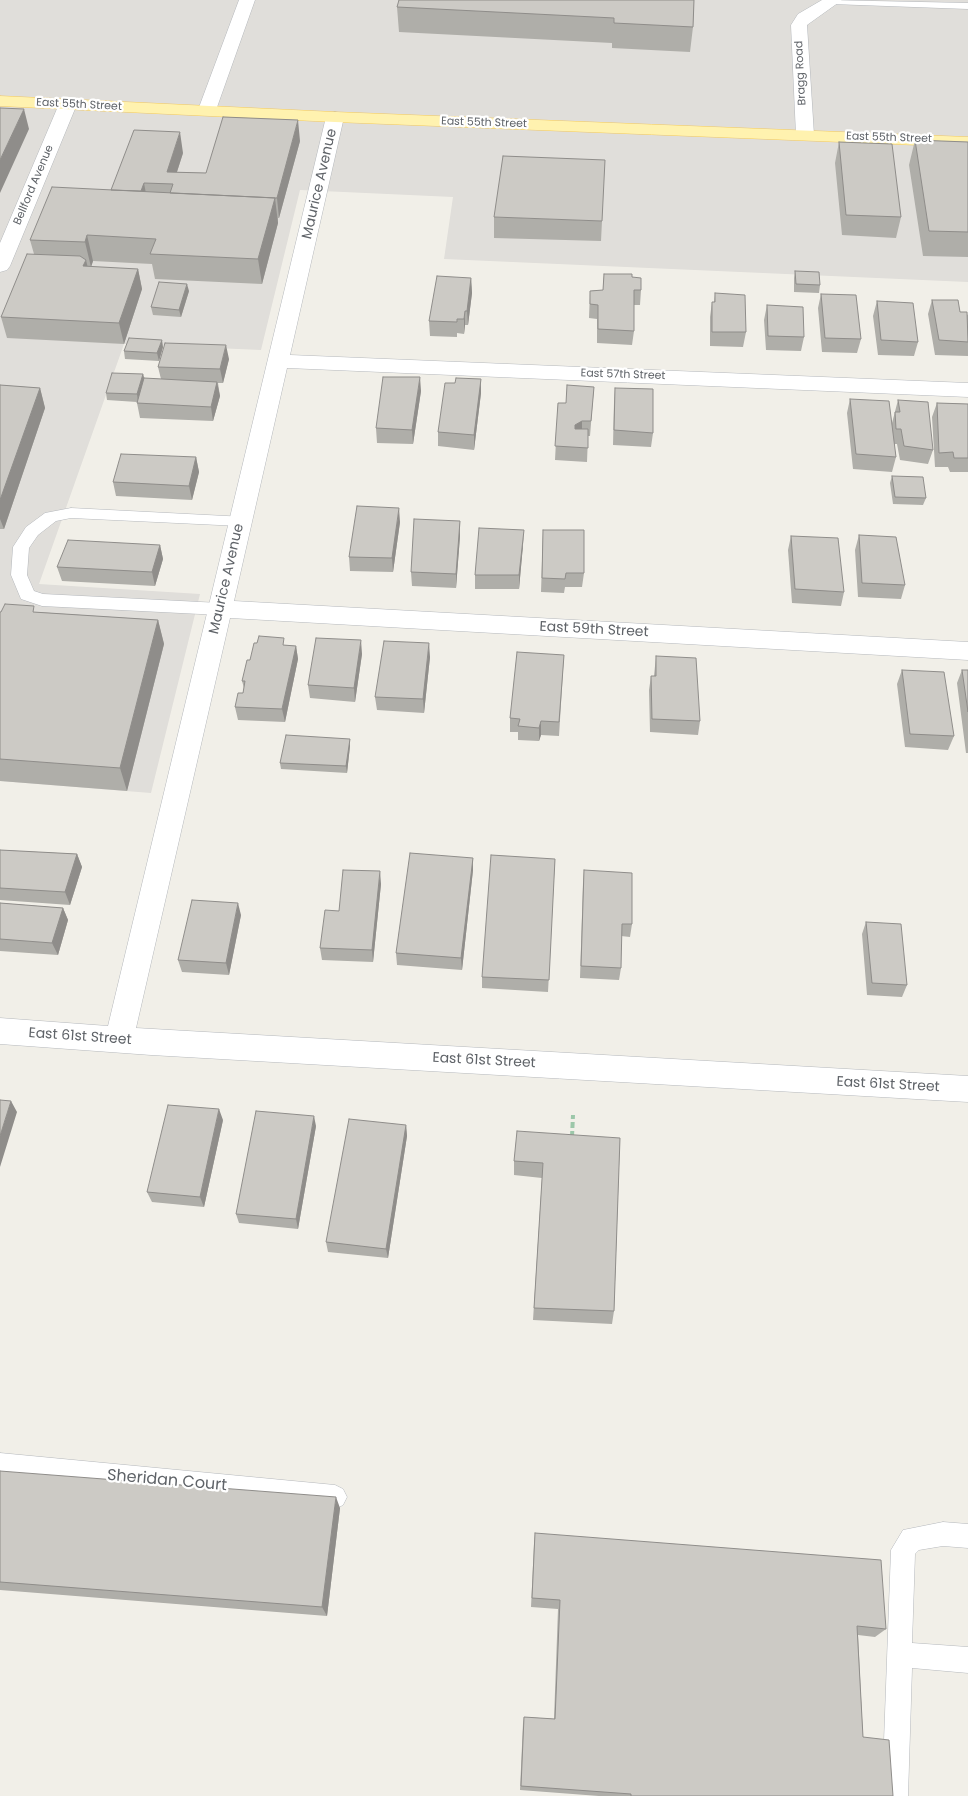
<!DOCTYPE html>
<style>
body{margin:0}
canvas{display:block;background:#f1efe8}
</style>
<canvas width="968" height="1796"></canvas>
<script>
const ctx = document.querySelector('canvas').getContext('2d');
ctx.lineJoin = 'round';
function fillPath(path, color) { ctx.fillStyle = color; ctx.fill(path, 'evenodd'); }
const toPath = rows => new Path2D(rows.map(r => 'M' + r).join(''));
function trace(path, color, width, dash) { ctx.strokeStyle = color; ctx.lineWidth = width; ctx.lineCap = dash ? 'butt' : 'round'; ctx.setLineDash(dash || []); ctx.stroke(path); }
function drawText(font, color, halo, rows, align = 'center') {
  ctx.font = font + ' Poppins,sans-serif'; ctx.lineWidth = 4.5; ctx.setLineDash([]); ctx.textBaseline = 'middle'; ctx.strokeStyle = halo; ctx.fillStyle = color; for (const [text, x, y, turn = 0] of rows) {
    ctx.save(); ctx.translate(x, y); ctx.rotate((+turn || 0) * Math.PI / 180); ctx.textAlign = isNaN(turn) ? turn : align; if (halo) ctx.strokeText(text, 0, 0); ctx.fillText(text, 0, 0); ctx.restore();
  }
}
const industrial = toPath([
 [0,0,968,0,968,282,444,259,453,197,300,190,261,350,124,344,39,584,200,594,151,793,0,781]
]);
const path = toPath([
 [572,1137,573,1115]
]);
const service = toPath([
 [827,0,968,3,968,9,832,4,828,3,827,0],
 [71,508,246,517,248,521,246,525,240,526,71,518,56,521,38,535,29,548,27,575,34,591,43,594,220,603,226,605,228,609,226,613,220,615,42,606,21,599,11,575,13,547,26,527,45,513,71,508],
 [0,1453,335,1485,343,1489,347,1497,343,1505,335,1509,0,1477,0,1453],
 [943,1522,968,1524,968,1548,943,1546,919,1550,915,1554,912,1643,968,1647,968,1673,912,1668,908,1796,882,1796,891,1550,903,1530,943,1522]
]);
const minor = toPath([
 [239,0,255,0,216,110,213,114,207,115,201,114,198,110,239,0],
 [822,0,842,0,807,25,814,135,811,139,805,140,799,139,796,135,791,25,798,14,822,0],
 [68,99,74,100,77,104,10,266,7,270,0,272,0,243,59,104,62,100,68,99],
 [335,112,341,113,344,117,290,355,968,383,968,397,287,368,234,601,968,642,968,660,230,618,136,1028,968,1076,968,1102,151,1055,0,1044,0,1018,108,1026,326,117,329,113,335,112]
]);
const primary = toPath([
 [0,96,335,112,968,137,968,147,335,122,0,106,0,96]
]);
const wall = toPath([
 [694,0,693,27,690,52,612,48,612,43,399,32,397,7],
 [915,140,968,142,968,257,923,256,909,165],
 [300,141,279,218,278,218,278,223,262,284,155,279,152,264,93,261,91,267,138,269,142,289,124,344,7,338,1,317,34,254,30,240,111,190,183,153,177,172,206,173],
 [839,142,901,217,896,238,842,235,835,163],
 [494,217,602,221,601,241,494,238],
 [795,271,820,285,819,293,794,292,794,278],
 [604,274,632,277,641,290,640,305,634,305,634,331,632,345,597,343,597,319,589,318,590,291,603,290],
 [471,278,472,293,468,325,465,325,464,334,457,333,457,337,430,336,429,321],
 [189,291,181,317,153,315,151,307],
 [715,293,746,332,743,347,710,346,710,317,712,302,714,302],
 [821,294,861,339,857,353,822,352,818,308],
 [932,300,968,315,968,356,935,355,928,314],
 [877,301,918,342,914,356,878,355,873,316],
 [767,305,804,337,801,351,766,350,764,320],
 [163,347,159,361,125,359,124,351],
 [229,359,223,383,218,383,220,396,213,421,140,418,137,403,137,402,107,400,106,393,143,374,144,378,161,379,158,367],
 [481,379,481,393,474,450,438,446,438,432,455,383],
 [0,385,40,388,45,408,4,529,0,529],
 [594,387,590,436,588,436,587,462,555,460,558,403,566,403],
 [615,388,653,433,651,447,613,445,614,402],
 [421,391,413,444,377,443,376,428],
 [850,399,892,423,898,400,933,450,928,464,900,460,897,444,894,444,896,457,892,472,853,469,847,413],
 [937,403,968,404,968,472,950,472,948,467,935,467,932,417],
 [196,457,199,472,192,500,116,496,113,482],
 [892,476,926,498,923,505,893,504,890,483],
 [460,521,460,536,456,588,412,586,411,572],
 [400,522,393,572,350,571,349,557],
 [543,530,584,573,582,587,565,587,564,593,541,592],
 [859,535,905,585,901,599,858,597,855,550],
 [791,536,844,592,841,606,792,603,788,550],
 [160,545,163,559,155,586,62,581,57,567],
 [523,545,519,589,475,589,475,575],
 [0,612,36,612,158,620,164,644,127,791,0,781],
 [285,645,296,646,298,659,285,722,238,720,235,707,243,693,244,688,242,681,250,660],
 [362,654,355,702,310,698,308,685],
 [564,655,559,736,541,735,539,741,518,740,518,732,510,732,510,718],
 [656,656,700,721,698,735,650,732,649,690,651,676,654,676],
 [430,657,424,713,377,710,375,697],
 [902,670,954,736,948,750,905,747,897,684],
 [962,670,968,670,968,753,966,753,957,683],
 [350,739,350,746,347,773,281,769,280,763],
 [0,850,77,854,82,867,70,905,0,900],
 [473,858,473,870,462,970,397,965,396,953],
 [555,859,548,992,482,988,482,977],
 [584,870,632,924,630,937,621,936,621,968,619,980,580,978,583,883],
 [381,884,373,962,322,960,320,948],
 [0,903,63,908,68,920,58,955,0,951],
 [241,915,229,975,182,972,178,960],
 [866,922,907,985,902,997,867,995,862,934],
 [223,1120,204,1207,152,1202,147,1192],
 [406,1125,407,1136,388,1258,328,1252,326,1242],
 [316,1126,298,1229,239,1223,236,1214],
 [620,1138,614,1311,612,1324,533,1320,542,1178,514,1175,514,1161],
 [0,1471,340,1508,327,1616,0,1590],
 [535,1533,886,1629,875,1637,858,1635,863,1737,893,1796,599,1796,520,1790,523,1723,524,1717,554,1719,558,1609,531,1607,534,1544]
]);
const shadedWall = toPath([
 [24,109,29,129,0,193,0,160],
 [298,120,300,141,279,218,277,198],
 [180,132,183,153,173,184,167,172],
 [144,183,148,204,140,193],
 [275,198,278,223,262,284,258,259],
 [87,235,93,261,91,267,85,242],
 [86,260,91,281,83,266],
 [138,269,142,289,124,344,119,323],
 [471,278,472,293,468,325,467,311],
 [187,284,189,291,181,317,179,310],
 [465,311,465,325,464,334,464,319],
 [162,340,163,347,159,361,157,353],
 [226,345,229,359,223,383,220,369],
 [143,374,145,382,138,402,137,394],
 [420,377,421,391,413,444,412,430],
 [481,379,481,393,474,450,474,435],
 [217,382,220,396,213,421,211,407],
 [40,388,45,408,4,529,0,519,0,500],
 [582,421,582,435,574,440,575,425],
 [196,457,199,472,192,500,189,486],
 [399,508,400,522,393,572,392,558],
 [460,521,460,536,456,588,456,574],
 [524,530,523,545,519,589,519,575],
 [160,545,163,559,155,586,152,572],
 [158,620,164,644,127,791,120,768],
 [361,640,362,654,355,702,354,688],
 [429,643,430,657,424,713,423,699],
 [296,646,298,659,285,722,282,709],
 [541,721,541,735,539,741,539,728],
 [350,739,350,746,347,773,346,766],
 [77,854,82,867,70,905,65,892],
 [473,858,473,870,462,970,461,958],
 [380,871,381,884,373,962,372,950],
 [238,903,241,915,229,975,226,963],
 [63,908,68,920,58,955,52,943],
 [11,1101,17,1112,0,1167,0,1136],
 [219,1109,223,1120,204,1207,200,1197],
 [314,1116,316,1126,298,1229,296,1219],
 [406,1125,407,1136,388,1258,386,1249],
 [336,1497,340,1508,327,1616,322,1607]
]);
const building = toPath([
 [399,0,694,0,693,27,614,23,614,18,397,7,399,0],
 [0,108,24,109,0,160,0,108],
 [223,117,298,120,277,198,170,193,173,184,144,183,141,191,111,190,134,130,180,132,167,172,206,173,223,117],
 [915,140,968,142,968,232,929,231,915,140],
 [839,142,892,144,901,217,846,215,839,142],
 [503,156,605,160,602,221,494,217,503,156],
 [52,187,275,198,258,259,150,254,156,239,87,235,85,242,30,240,52,187],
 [27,254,80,256,86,260,83,266,138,269,119,323,1,317,27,254],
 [795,271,819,272,820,285,796,284,795,271],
 [604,274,632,274,632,277,641,278,641,290,634,290,634,331,598,329,598,305,590,304,590,291,603,290,604,274],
 [437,276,471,278,467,311,465,311,464,319,457,319,457,322,429,321,437,276],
 [159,282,187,284,179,310,151,307,159,282],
 [715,293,745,295,746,332,712,332,712,302,715,302,715,293],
 [821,294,856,295,861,339,825,338,821,294],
 [932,300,958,300,960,312,967,312,968,342,939,340,932,300],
 [877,301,913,303,918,342,881,340,877,301],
 [767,305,803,307,804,337,768,336,767,305],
 [129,338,162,340,157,353,124,351,129,338],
 [165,343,226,345,220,369,158,367,165,343],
 [112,373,143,374,137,394,106,393,112,373],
 [383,377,420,377,412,430,376,428,383,377],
 [144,378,217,382,211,407,137,403,144,378],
 [456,378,481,379,474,435,438,432,445,383,455,383,456,378],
 [0,385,40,388,0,500,0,385],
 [567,385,594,387,591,421,582,421,575,425,575,429,588,429,588,448,555,446,558,403,566,403,567,385],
 [615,388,653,389,653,433,614,430,615,388],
 [850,399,889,401,896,457,856,454,850,399],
 [898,400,928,402,933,450,904,446,901,429,896,429,895,412,900,412,898,400],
 [937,403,968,404,968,458,954,458,953,452,939,453,937,403],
 [121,454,196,457,189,486,113,482,121,454],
 [892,476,923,477,926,498,895,497,892,476],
 [357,506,399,508,392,558,349,557,357,506],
 [414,519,460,521,456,574,411,572,414,519],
 [479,528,524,530,519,575,475,575,479,528],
 [543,530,584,530,584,573,566,573,565,579,542,578,543,530],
 [859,535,896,537,905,585,862,583,859,535],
 [791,536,838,538,844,592,795,589,791,536],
 [68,540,160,545,152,572,57,567,68,540],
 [5,604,34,606,33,612,158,620,120,768,0,759,0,612,1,612,5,604],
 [259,636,284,638,283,645,296,646,282,709,235,707,238,693,243,693,245,681,242,681,247,660,250,660,254,643,257,643,259,636],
 [316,638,361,640,354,688,308,685,316,638],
 [384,641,429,643,423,699,375,697,384,641],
 [517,652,564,655,559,722,541,721,539,728,518,726,520,719,510,718,517,652],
 [656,656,696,658,700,721,652,719,651,676,656,676,656,656],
 [902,670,944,672,954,736,910,734,902,670],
 [962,670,968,670,968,712,962,670],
 [286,735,350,739,346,766,280,763,286,735],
 [0,850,77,854,65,892,0,888,0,850],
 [410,853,473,858,461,958,396,953,410,853],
 [491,855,555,859,549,980,482,977,491,855],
 [343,870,380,871,372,950,320,948,325,910,339,911,343,870],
 [584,870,632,873,632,924,622,924,621,968,581,966,584,870],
 [192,900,238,903,226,963,178,960,192,900],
 [0,903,63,908,52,943,0,939,0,903],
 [866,922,901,924,907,985,872,983,866,922],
 [0,1100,11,1101,0,1136,0,1100],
 [168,1105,219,1109,200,1197,147,1192,168,1105],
 [256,1111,314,1116,296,1219,236,1214,256,1111],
 [349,1119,406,1125,386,1249,326,1242,349,1119],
 [517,1131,620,1138,614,1311,534,1308,543,1163,514,1161,517,1131],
 [0,1471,336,1497,322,1607,0,1582,0,1471],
 [535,1533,881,1560,886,1629,857,1626,863,1737,889,1740,893,1796,631,1796,631,1794,521,1786,524,1717,555,1719,560,1600,532,1598,535,1533]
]);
const farStreetnames = [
 ["Bragg Road",801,73,-93],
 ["East 55th Street",79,105,3],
 ["East 55th Street",484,123,2],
 ["East 55th Street",889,138,2],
 ["Bellford Avenue",34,185,-67],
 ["East 57th Street",623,375,2]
];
const streetNames = [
 ["Maurice Avenue",320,184,-77],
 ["Maurice Avenue",227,579,-77],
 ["East 59th Street",594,630,3],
 ["East 61st Street",80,1037,4],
 ["East 61st Street",484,1061,3],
 ["East 61st Street",888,1085,3]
];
const nearStreetnames = [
 ["Sheridan Court",167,1481,5]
];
fillPath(industrial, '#e0deda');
trace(service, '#b5b8bc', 1);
trace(minor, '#b5b8bc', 1);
trace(primary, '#f2c960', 1);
trace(path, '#9cc7a9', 4, [6, 3]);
fillPath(service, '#fff');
fillPath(minor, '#fff');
fillPath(primary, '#fff2af');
fillPath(wall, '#afaea9');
fillPath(shadedWall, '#8f8d8a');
fillPath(building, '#cccac5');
trace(building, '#8f8d8a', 1);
drawText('11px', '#5f6368', '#fff', farStreetnames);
drawText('14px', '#5f6368', '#fff', streetNames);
drawText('16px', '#5f6368', '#fff', nearStreetnames);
</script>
